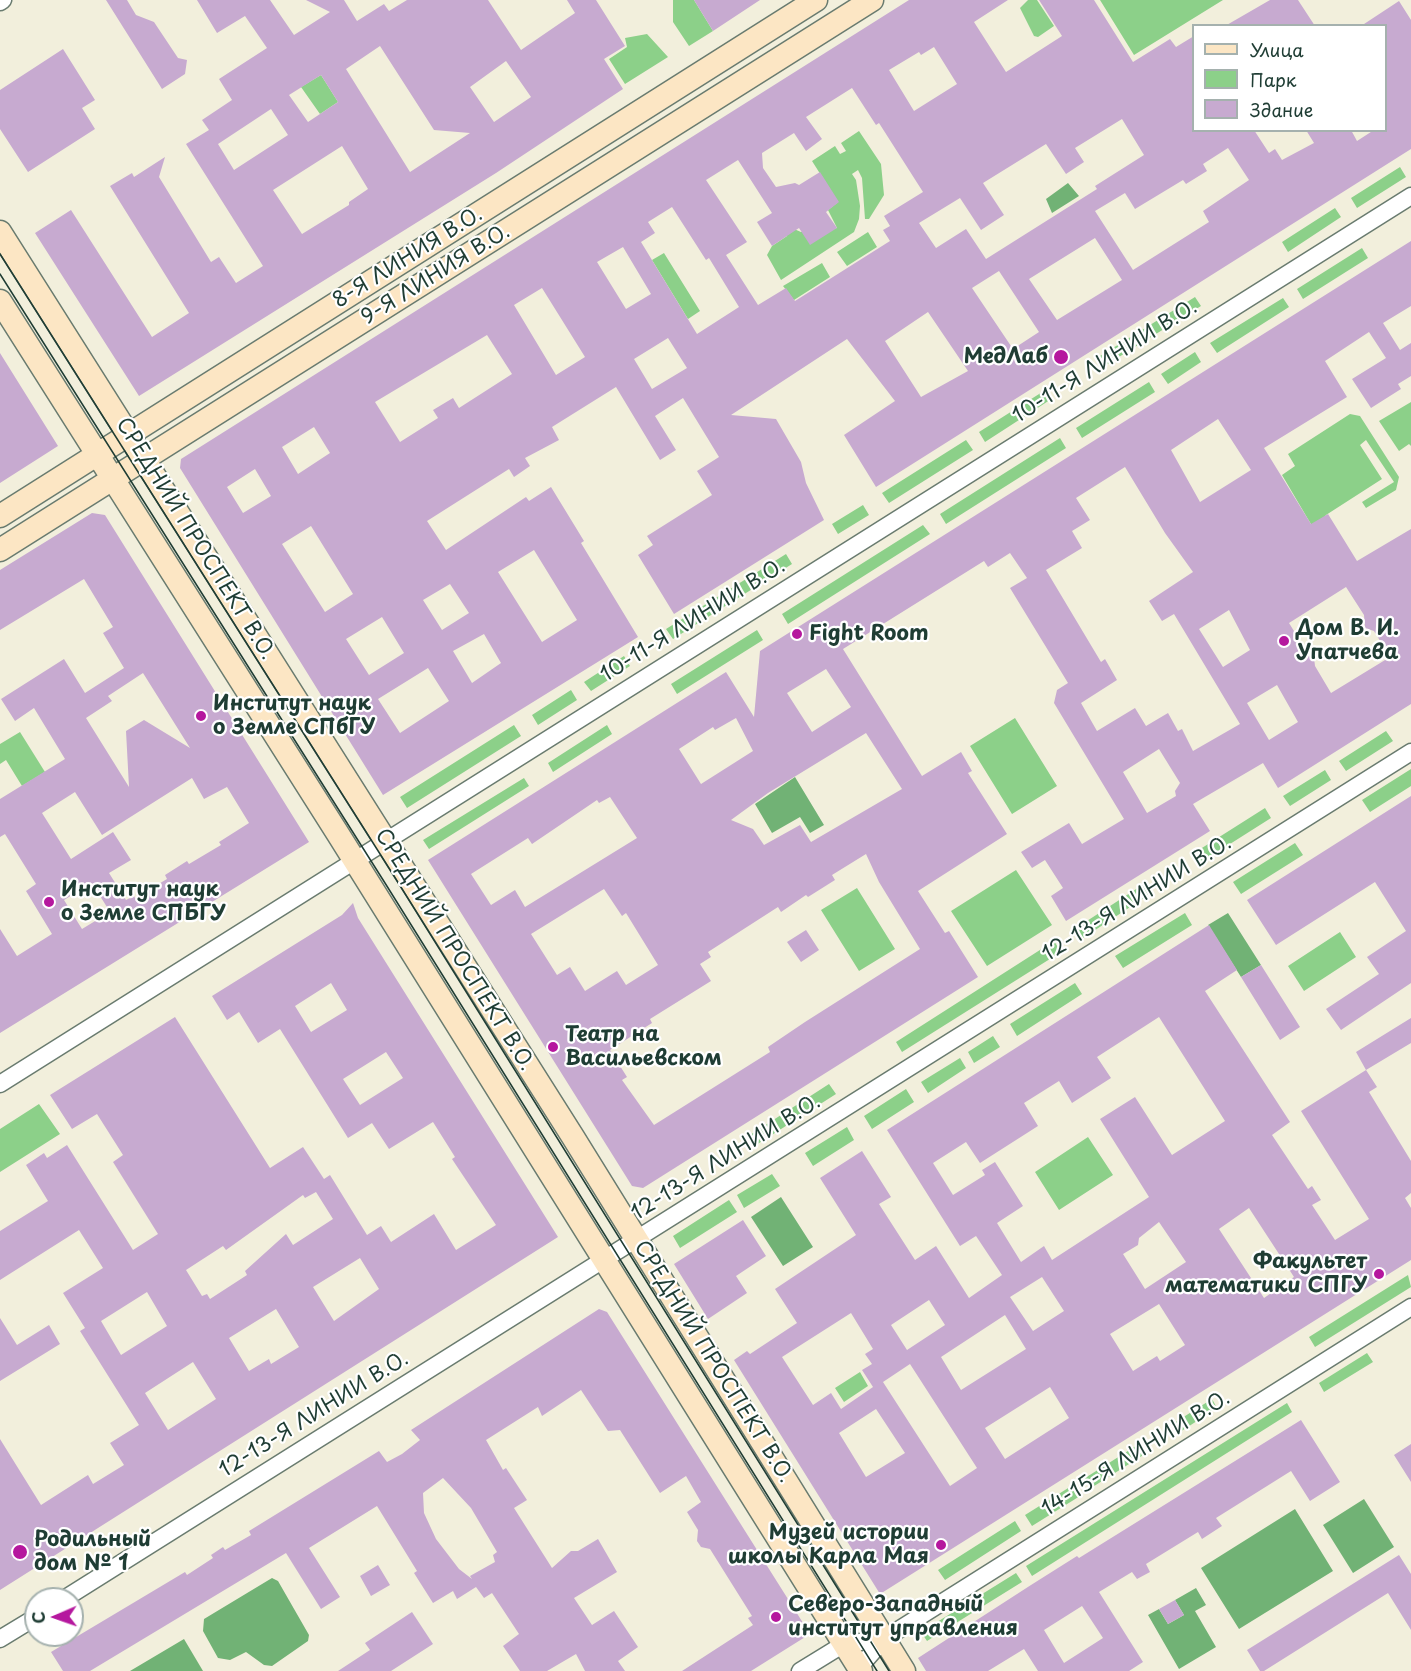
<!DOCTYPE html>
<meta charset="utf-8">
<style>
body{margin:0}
#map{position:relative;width:1411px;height:1671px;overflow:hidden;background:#f2efdc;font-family:"Playpen Sans",sans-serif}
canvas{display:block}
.legend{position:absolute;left:1192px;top:24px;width:195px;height:108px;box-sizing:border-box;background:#fff;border:2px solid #a5b1ae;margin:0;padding:8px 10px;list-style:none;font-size:18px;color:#1f3d34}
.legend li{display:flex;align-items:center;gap:12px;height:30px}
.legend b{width:30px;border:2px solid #a5b1ae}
.north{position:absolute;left:24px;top:1587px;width:60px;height:60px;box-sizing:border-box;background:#fff;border:2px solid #a5b1ae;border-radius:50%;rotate:268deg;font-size:16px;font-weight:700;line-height:24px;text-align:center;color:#1f3d34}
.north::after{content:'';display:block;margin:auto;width:21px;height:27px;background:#b5179e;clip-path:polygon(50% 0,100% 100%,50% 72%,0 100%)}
</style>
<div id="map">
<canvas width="1411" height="1671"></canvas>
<ul class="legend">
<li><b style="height:8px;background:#fce6c4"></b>Улица</li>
<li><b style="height:16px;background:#8cd089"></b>Парк</li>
<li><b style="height:16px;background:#c7aad0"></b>Здание</li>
</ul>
<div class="north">С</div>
</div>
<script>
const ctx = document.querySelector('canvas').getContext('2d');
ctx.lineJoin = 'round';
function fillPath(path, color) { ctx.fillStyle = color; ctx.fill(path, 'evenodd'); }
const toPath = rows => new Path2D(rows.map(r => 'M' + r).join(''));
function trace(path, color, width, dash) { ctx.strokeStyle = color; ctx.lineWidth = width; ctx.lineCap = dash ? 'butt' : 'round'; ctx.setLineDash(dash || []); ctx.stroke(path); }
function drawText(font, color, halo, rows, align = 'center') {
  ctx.font = font + ' "Playpen Sans",sans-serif'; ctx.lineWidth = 4.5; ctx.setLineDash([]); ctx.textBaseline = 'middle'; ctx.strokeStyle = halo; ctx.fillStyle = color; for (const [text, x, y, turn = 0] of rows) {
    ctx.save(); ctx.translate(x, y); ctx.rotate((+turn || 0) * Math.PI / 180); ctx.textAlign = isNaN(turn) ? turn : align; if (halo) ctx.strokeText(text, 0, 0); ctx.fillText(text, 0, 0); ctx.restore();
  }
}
const green = toPath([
 [673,0,694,0,713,31,689,46,673,22],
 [1028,0,1037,0,1054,26,1038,37,1034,36,1020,8],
 [1100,0,1223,0,1134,55],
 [647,34,668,57,625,84,609,59,627,47,625,38],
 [321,75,338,102,320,114,301,87],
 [859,131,881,164,884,195,869,219,865,219,862,178,858,170,852,174,856,180,860,206,859,219,854,232,781,280,767,255,772,246,787,236,785,233,794,229,801,232,837,228,828,210,838,202,812,161,835,146,840,154,846,151,841,143],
 [1400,167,1406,177,1357,208,1351,198],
 [1335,208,1341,217,1288,252,1282,242],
 [868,232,877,247,847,266,837,252],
 [1362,248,1368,258,1303,299,1297,289],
 [664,253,700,311,688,319,652,260],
 [822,263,830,277,794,300,783,286],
 [1195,297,1201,306,1106,365,1100,356],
 [1283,298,1289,307,1217,353,1210,343],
 [1195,352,1201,362,1168,384,1161,374],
 [1149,382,1155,392,1082,438,1076,428],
 [1047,389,1053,398,985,442,979,432],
 [1411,402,1411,446,1409,444,1399,451,1379,421],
 [1350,414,1360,416,1399,477,1396,490,1366,508,1362,502,1394,482,1366,440,1360,445,1382,479,1326,515,1315,531,1282,475,1295,466,1288,454],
 [1060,438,1066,448,946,524,940,514],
 [966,440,973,450,889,503,882,493],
 [863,505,869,515,838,534,832,524],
 [923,525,930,534,788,624,782,614],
 [786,554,792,564,673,639,666,629],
 [757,630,763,640,677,694,671,684],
 [624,656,630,666,591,691,584,682],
 [571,690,577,700,538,725,532,715],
 [1015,718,1057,786,1012,814,970,746],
 [514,725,521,736,407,808,400,797],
 [607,725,612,734,553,772,548,763],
 [1386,731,1393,741,1346,771,1339,761],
 [20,732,45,772,22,786,6,760,0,764,0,744],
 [1411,769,1411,786,1370,812,1362,800],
 [1325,770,1331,780,1290,806,1283,796],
 [524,778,529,786,429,849,423,840],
 [1265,808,1271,818,1200,863,1194,853],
 [1295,843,1303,855,1241,894,1233,882],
 [1016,870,1052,925,987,966,951,911],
 [1147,882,1153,892,1080,940,1073,930],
 [857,888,895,949,859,971,821,910],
 [1185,913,1192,925,1123,968,1115,956],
 [1340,932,1356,957,1304,991,1288,966],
 [1054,941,1061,952,902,1052,896,1042],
 [1075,983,1082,994,1017,1036,1010,1024],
 [993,1036,1000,1047,974,1063,968,1052],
 [960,1058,966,1068,928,1093,921,1082],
 [829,1084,836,1094,756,1145,750,1135],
 [906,1089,914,1102,872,1129,864,1116],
 [39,1104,60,1134,0,1172,0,1129],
 [847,1127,854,1140,813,1166,805,1153],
 [1088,1137,1113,1175,1059,1210,1035,1172],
 [772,1174,780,1186,744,1208,737,1195],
 [729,1200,737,1212,680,1248,673,1236],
 [1408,1275,1411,1287,1315,1347,1309,1337],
 [1367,1353,1373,1362,1324,1392,1319,1383],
 [860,1372,868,1386,844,1402,835,1388],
 [1212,1399,1217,1408,1180,1432,1174,1423],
 [1287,1403,1292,1412,1032,1576,1026,1566],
 [1139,1444,1145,1454,1091,1488,1085,1478],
 [1073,1485,1080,1496,1032,1526,1025,1515],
 [1015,1521,1021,1531,945,1580,938,1570],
 [1016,1573,1022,1582,927,1641,921,1632]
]);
const forest = toPath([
 [1068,183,1079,196,1052,213,1046,199],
 [795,777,824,825,810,833,800,817,772,833,755,804],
 [1228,913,1261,965,1241,977,1208,925],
 [781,1197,813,1247,783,1266,751,1217],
 [1364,1499,1394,1547,1353,1573,1323,1525],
 [1295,1509,1333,1571,1239,1629,1201,1568],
 [272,1578,278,1581,309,1635,308,1641,272,1666,264,1665,246,1652,230,1660,218,1658,203,1631,204,1619],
 [1196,1588,1206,1605,1195,1611,1216,1647,1179,1669,1148,1615,1159,1609,1168,1624,1184,1615,1175,1600],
 [184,1639,203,1671,130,1671]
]);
const building = toPath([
 [106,0,127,0,136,15,154,22,178,58,187,60,185,74,162,89],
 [197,0,270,0,294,35,330,12,306,0,344,0,357,21,384,4,389,11,407,0,488,0,521,50,575,13,567,0,596,0,625,46,604,59,623,89,496,173,139,396,35,233,71,210,152,337,189,313,110,186,132,173,134,177,165,157,159,177,211,262,219,257,236,283,263,266,186,144,209,130,202,120,232,100,219,79,267,48,245,16,217,33],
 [380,46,434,130,470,133,410,172,346,69],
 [506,61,531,97,494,122,470,87],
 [321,75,338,102,308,122,289,95],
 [271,109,288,135,234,170,218,144],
 [342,146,368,189,349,202,349,205,302,234,273,190],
 [694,0,760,0,713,31],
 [909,0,1008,0,974,22,1006,72,1062,36,1039,0,1094,0,1133,62,1170,39,1176,47,1194,36,1194,130,1254,130,1269,153,1275,149,1282,160,1314,143,1306,130,1351,130,1357,141,1374,130,1386,130,1386,26,1361,26,1399,1,1411,20,1411,149,876,487,844,435,895,401,847,339,731,415,776,419,801,462,806,483,824,520,674,614,638,555,653,545,647,536,712,495,697,471,719,457,683,398,655,416,676,450,660,460,616,387,552,427,559,440,525,458,530,466,514,477,509,469,427,521,446,550,526,497,529,501,551,487,584,541,581,543,638,637,383,795,180,468,181,459],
 [934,47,957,84,914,111,889,70,919,52,921,55],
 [852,88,876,125,879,123,923,192,884,216,890,226,883,230,890,241,795,301,786,288,758,305,726,255,747,242,706,180,738,160,772,213,757,222,772,246,799,228,810,245,837,228,826,212,839,202,820,172,799,185,795,183,776,187,763,168,762,153,794,133,806,151,822,139,806,117],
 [1122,119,1144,155,1095,186,1097,189,986,259,966,229,936,248,919,223,960,198,981,230,1004,215,983,183,1046,144,1066,174,1084,162,1075,148],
 [1228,148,1249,180,1203,211,1209,222,1133,270,1095,211,1125,193,1135,209,1183,180,1186,184,1207,171,1203,164],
 [672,207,706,260,709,258,739,307,697,334,641,242,655,233,648,222],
 [1095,238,1122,280,1057,320,1029,279],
 [623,247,651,294,626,309,597,262],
 [999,271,1039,332,1013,349,972,288],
 [542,288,585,357,556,375,514,305],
 [928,312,968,371,921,397,885,341],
 [487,335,512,374,459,408,453,398,433,410,438,418,400,442,375,402],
 [668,338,687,368,652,389,634,359],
 [314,427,330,453,298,474,282,447],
 [255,469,271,496,243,513,227,487],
 [311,526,353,594,325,612,282,544],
 [534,550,577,620,542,642,498,572],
 [450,584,469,613,442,630,423,600],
 [382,617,404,653,369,675,346,639],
 [484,634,501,663,472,683,453,651],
 [428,668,449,701,400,733,378,699],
 [1270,0,1298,0,1315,26,1225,26],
 [63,49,95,100,82,108,95,129,28,172,0,129,0,90],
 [1411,241,1411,306,1383,323,1400,350,1411,343,1411,376,1398,384,1401,389,1371,408,1352,379,1386,358,1369,332,1325,361,1347,397,1264,448,1311,524,1328,514,1357,561,1411,529,1411,704,1278,788,1263,763,1193,804,1210,831,1066,921,1051,896,1063,888,1045,860,1032,868,1021,852,1069,823,1082,844,1124,819,1054,703,1057,690,1068,683,1010,588,1027,578,1010,553,988,567,984,561,843,649,922,776,961,752,972,771,968,773,1007,834,918,891,945,933,949,931,978,977,643,1188,632,1186,428,860,726,672,754,717,760,651],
 [1218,419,1251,470,1200,502,1171,450],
 [1125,467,1165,533,1193,572,1149,601,1162,621,1174,614,1240,724,1193,751,1182,729,1178,731,1168,713,1146,726,1135,708,1097,731,1081,703,1117,680,1105,659,1101,662,1046,570,1082,548,1072,531,1090,520,1076,498],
 [1346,587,1364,615,1365,628,1374,631,1390,657,1331,693,1315,666,1314,658,1310,657,1289,623],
 [1229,610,1250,650,1223,667,1199,629],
 [826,669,851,707,812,732,787,693],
 [1277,685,1298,722,1269,740,1247,703],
 [736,718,753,751,701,784,679,749,713,727,715,730],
 [866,733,902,789,811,842,800,825,764,845,753,829,731,820,768,793],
 [1159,749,1180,783,1175,791,1176,796,1147,813,1123,772],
 [610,797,637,838,525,907,515,890,491,905,471,874,528,838,532,844,597,800,599,803],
 [866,854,879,882,920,949,805,1022,768,1047,770,1052,654,1125,622,1080,627,1077,610,1050,652,1023,650,1019,711,981,700,964,711,957,708,952,778,907,781,912,806,895,808,897,835,880,832,875],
 [604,889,622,916,626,913,658,965,626,985,617,971,585,991,570,967,557,975,531,934],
 [0,353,58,446,0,483],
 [92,513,105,515,309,842,0,1033,0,929,17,956,52,934,26,891,36,884,5,834,0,837,0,799,65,759,34,708,15,721,1,699,64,659,85,693,124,668,103,633,113,627,84,579,0,630,0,570],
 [143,673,190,748,144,720,126,731,129,787,86,718,112,701,108,696],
 [192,778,204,799,227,787,249,823,219,842,221,845,189,864,187,861,165,875,167,879,135,898,134,896,126,900,109,873,131,860,113,832,71,859,42,813,75,792,102,835],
 [92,883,110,912,82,929,64,900],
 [1411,796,1411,983,1341,1030,1326,1009,1379,974,1367,957,1406,931,1375,882,1276,945,1247,900],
 [353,903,358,918,558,1237,0,1590,0,1439,41,1505,88,1475,93,1484,124,1465,110,1443,139,1425,80,1331,85,1328,63,1293,103,1268,79,1230,0,1280,0,1231,48,1201,26,1165,44,1153,47,1158,67,1145,133,1250,158,1234,113,1162,123,1155,97,1114,72,1129,50,1095,175,1017,270,1168,303,1147,324,1179,330,1175,367,1235,381,1226,391,1242,434,1214,456,1250,496,1225,452,1159,455,1157,433,1122,389,1149,372,1123,348,1138,280,1029,258,1043,239,1012,227,1020,212,996,342,915],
 [331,983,347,1010,311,1032,295,1006],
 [386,1052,403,1078,360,1105,343,1079],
 [316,1192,333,1219,293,1245,286,1234,245,1271,247,1275,210,1299,207,1294,202,1296,186,1270,223,1246,226,1250,303,1195,305,1198],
 [360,1258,379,1289,334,1321,313,1287],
 [147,1292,167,1326,121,1355,101,1321],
 [276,1309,299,1347,271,1364,269,1359,249,1371,229,1338],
 [193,1362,216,1399,168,1430,145,1393],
 [1209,925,1237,970,1205,991,1290,1122,1272,1135,1308,1189,1312,1186,1321,1200,1312,1205,1335,1240,1369,1219,1301,1111,1366,1070,1377,1087,1369,1092,1411,1161,1411,1193,1405,1198,1411,1208,1411,1260,880,1594,734,1360,747,1351,750,1354,797,1323,775,1289,856,1235,820,1178,862,1151,891,1197,879,1204,915,1260,936,1246,969,1298,1002,1275,976,1236,960,1246,887,1130],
 [1159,1017,1225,1121,1172,1155,1135,1097,1100,1119,1149,1197,1052,1260,1044,1246,1021,1262,997,1223,1023,1206,995,1162,982,1170,985,1175,953,1195,933,1163,966,1142,980,1163,1038,1126,1024,1103,1059,1081,1072,1103,1111,1078,1097,1057],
 [1249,1208,1294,1277,1264,1298,1219,1229],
 [1159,1222,1186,1262,1145,1289,1123,1254,1138,1245,1139,1238],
 [1042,1277,1064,1311,1033,1331,1010,1297],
 [929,1300,945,1325,907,1350,891,1325],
 [1159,1304,1185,1345,1160,1361,1157,1356,1133,1371,1110,1334],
 [851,1313,873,1349,865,1354,872,1364,862,1370,873,1387,841,1409,831,1393,813,1405,782,1357],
 [1005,1315,1026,1349,961,1390,941,1357],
 [910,1364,977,1468,950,1486,883,1382],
 [1050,1387,1069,1418,1005,1459,985,1428],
 [876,1409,905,1453,866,1477,839,1433],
 [806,930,819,950,801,962,787,942],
 [1261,965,1300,1027,1280,1040,1241,977],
 [1411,1018,1411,1043,1366,1070,1356,1052],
 [743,1220,766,1256,736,1276,747,1293,708,1319,674,1264],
 [599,1309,607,1312,810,1634,751,1671,682,1671,753,1625,748,1618,752,1616,710,1549,701,1547,697,1541,698,1530,687,1512,701,1502,686,1476,660,1493,620,1430,608,1431,581,1390,542,1416,538,1407,486,1440,503,1470,506,1468,527,1500,514,1508,552,1568,571,1551,578,1551,598,1539,617,1572,574,1598,592,1625,614,1611,638,1647,618,1661,625,1671,585,1671,576,1654,547,1671,520,1671,503,1646,519,1634,492,1593,484,1598,476,1587,457,1599,453,1591,433,1603,414,1573,417,1571,377,1506,309,1548,340,1597,321,1609,286,1553,90,1671,63,1671,51,1652,185,1572,187,1575,213,1558,211,1555,223,1547,225,1550,251,1535,249,1531,379,1451,387,1462,402,1454,420,1440,411,1430],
 [443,1478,471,1508,497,1552,493,1555,495,1562,470,1576,472,1579,459,1569,436,1539,424,1513,423,1493],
 [0,1318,17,1345,49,1325,60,1344,0,1381],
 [1301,1420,1340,1482,1310,1501,1291,1471,1216,1518,1222,1526,1202,1539,1198,1532,1146,1564,1150,1572,1137,1579,1132,1572,1099,1592,1143,1662,1129,1671,1038,1671,1024,1649,988,1671,926,1671,918,1658,1031,1585,1077,1556,1079,1558],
 [1082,1606,1103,1638,1064,1663,1044,1630],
 [1411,1444,1411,1482,1394,1455],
 [1399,1555,1411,1574,1411,1630,1388,1593,1264,1671,1260,1671,1247,1650],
 [378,1565,390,1585,371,1596,360,1576],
 [1175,1600,1184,1615,1168,1624,1159,1609],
 [412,1612,433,1644,391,1671,338,1671,370,1650,365,1643]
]);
const street = toPath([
 [0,2,3,0],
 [0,1084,1411,196],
 [64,1599,1411,752],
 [0,1639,36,1617],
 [800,1671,844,1644,884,1639],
 [856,1671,884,1639,1411,1307]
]);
const secondary = toPath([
 [0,232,573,1137,904,1671],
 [0,301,338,834,861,1671],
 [0,516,816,0],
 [0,550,872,0]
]);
const tram = toPath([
 [0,254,394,876,889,1671],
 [0,274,385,883,877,1671]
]);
const markers = [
 [1061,357,8,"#b5179e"],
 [797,634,6,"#b5179e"],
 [1284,641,6,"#b5179e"],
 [201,716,6,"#b5179e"],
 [49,902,6,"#b5179e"],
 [553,1047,6,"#b5179e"],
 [1379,1274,6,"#b5179e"],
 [941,1545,6,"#b5179e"],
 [20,1552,8,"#b5179e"],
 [776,1617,6,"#b5179e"]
];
const streetNames = [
 ["8-Я ЛИНИЯ В.О.",408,258,-32],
 ["9-Я ЛИНИЯ В.О.",436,275,-32],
 ["10-11-Я ЛИНИИ В.О.",1105,362,-32],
 ["СРЕДНИЙ ПРОСПЕКТ В.О.",195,539,58],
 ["10-11-Я ЛИНИИ В.О.",693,621,-32],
 ["12-13-Я ЛИНИИ В.О.",1137,899,-32],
 ["СРЕДНИЙ ПРОСПЕКТ В.О.",454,950,58],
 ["12-13-Я ЛИНИИ В.О.",726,1158,-32],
 ["СРЕДНИЙ ПРОСПЕКТ В.О.",713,1362,58],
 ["12-13-Я ЛИНИИ В.О.",314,1415,-32],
 ["14-15-Я ЛИНИИ В.О.",1136,1454,-32]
];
const poiNames = [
 ["МедЛаб",1048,357,"right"],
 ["Дом В. И.",1296,629],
 ["Упатчева",1296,653],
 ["Fight Room",809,634],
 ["Институт наук",213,704],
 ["о Земле СПбГУ",213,728],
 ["Институт наук",61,890],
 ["о Земле СПБГУ",61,914],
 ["Театр на",565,1035],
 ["Васильевском",565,1059],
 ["Факультет",1367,1262,"right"],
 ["математики СПГУ",1367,1286,"right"],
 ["Музей истории",929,1533,"right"],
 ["школы Карла Мая",929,1557,"right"],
 ["Родильный",34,1540],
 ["дом № 1",34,1564],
 ["Северо-Западный",788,1605],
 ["институт управления",788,1629]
];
fillPath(green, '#8cd089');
fillPath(forest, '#71b275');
fillPath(building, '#c7aad0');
trace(street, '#697b6f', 19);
trace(secondary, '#697b6f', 25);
trace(street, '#fff', 16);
trace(secondary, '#fce6c4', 22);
trace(tram, '#1f3d34', 1.5);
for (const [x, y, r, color] of markers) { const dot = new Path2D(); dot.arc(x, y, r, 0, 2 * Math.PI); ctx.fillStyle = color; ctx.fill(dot); trace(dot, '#fff', 2); }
drawText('21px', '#1f3d34', '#fff', streetNames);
drawText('bold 21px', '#1f3d34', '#fff', poiNames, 'left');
</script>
